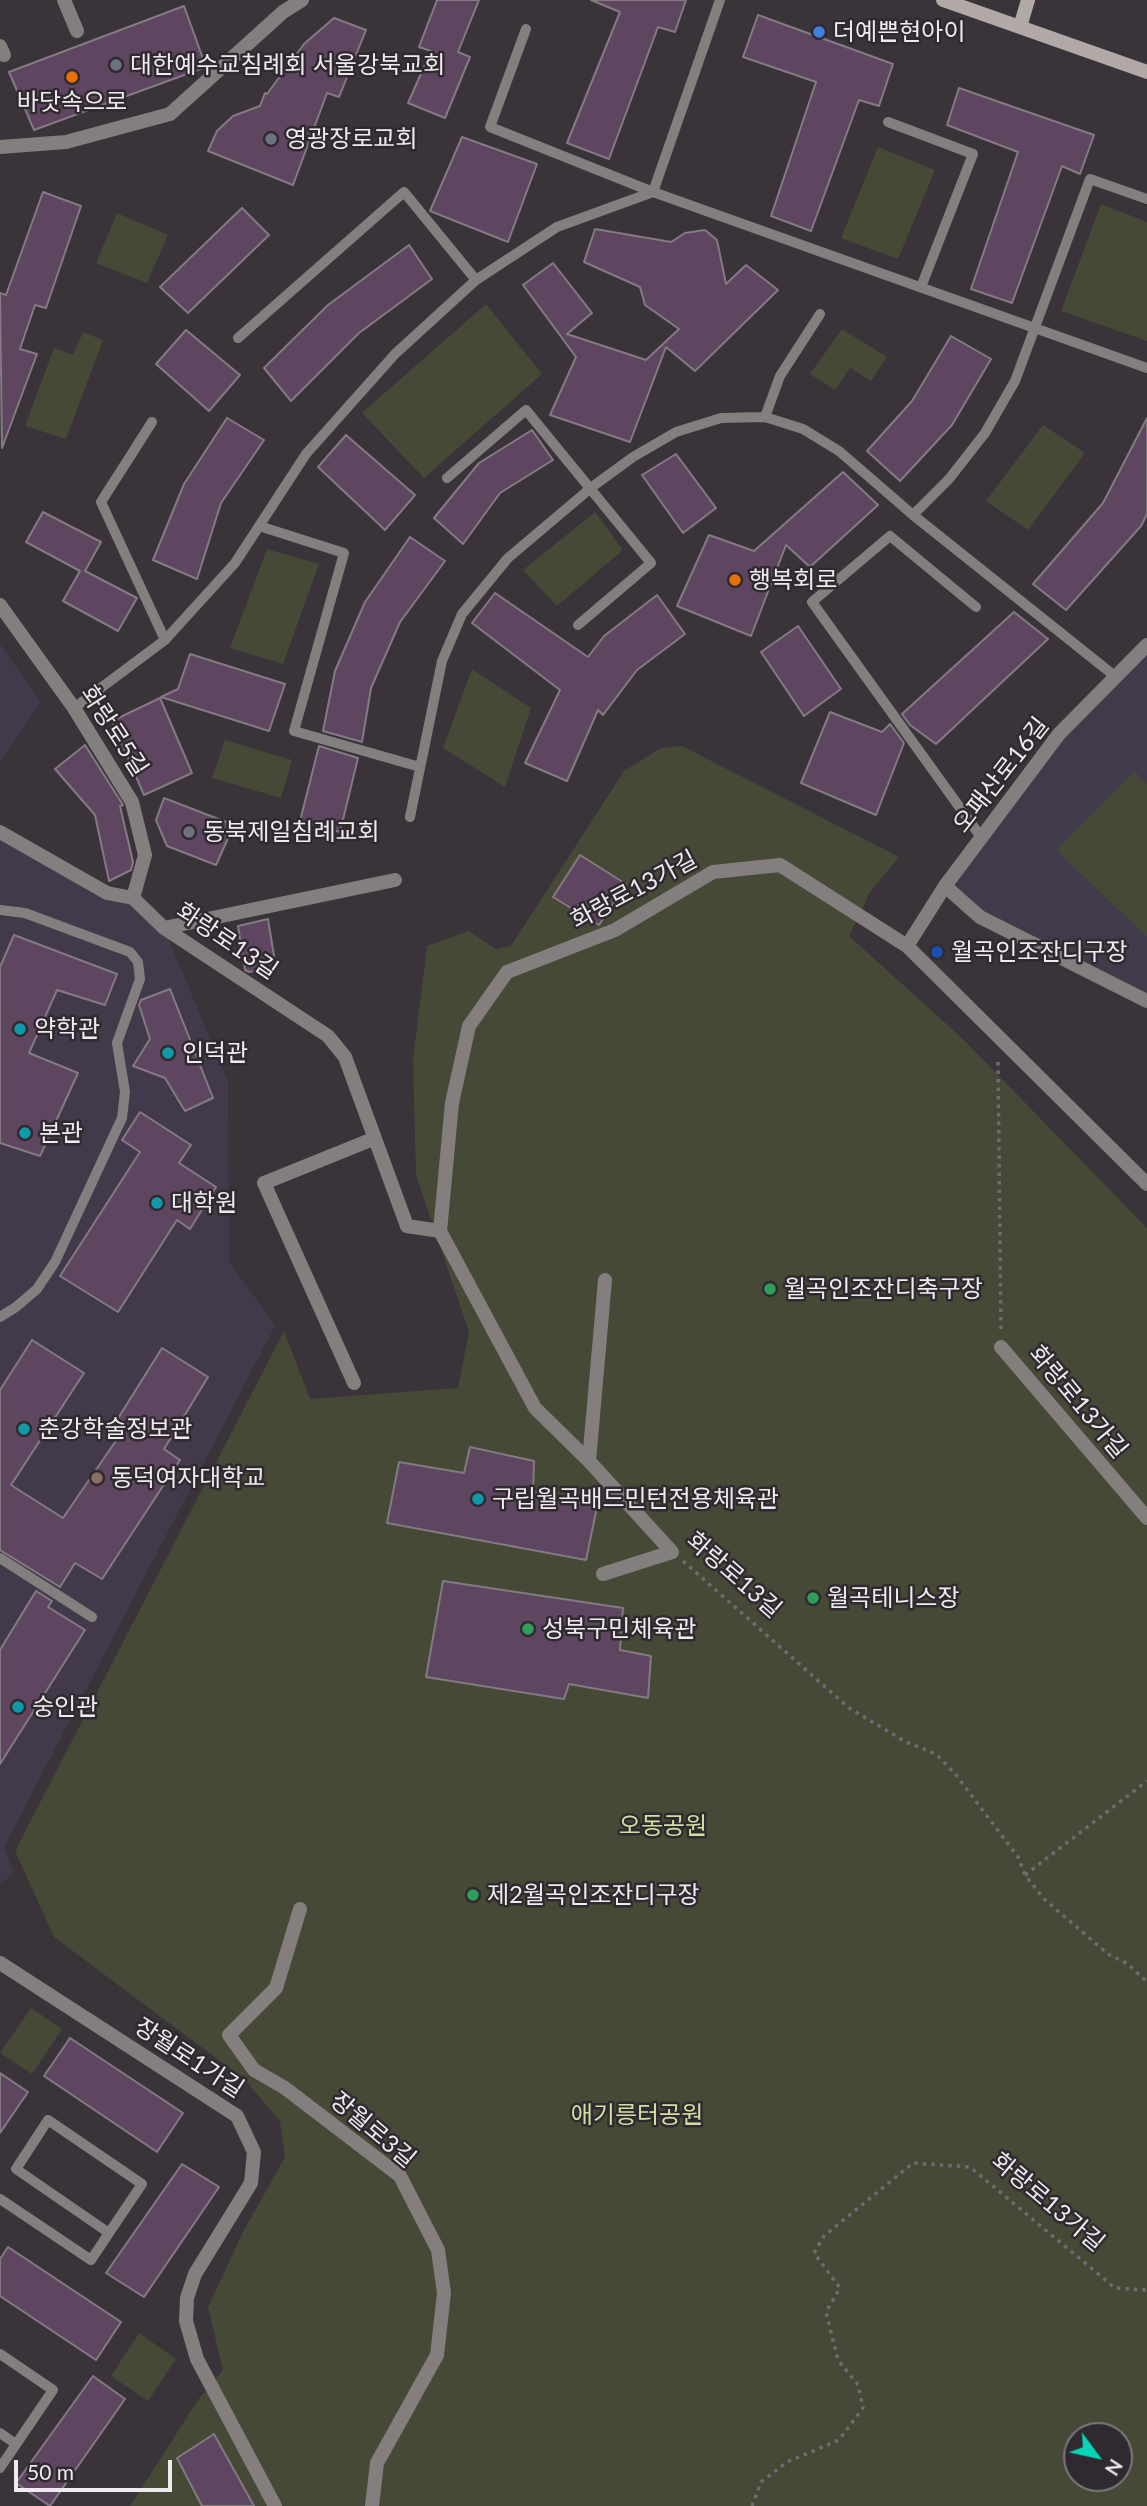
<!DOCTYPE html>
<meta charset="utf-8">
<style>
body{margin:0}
#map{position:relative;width:1147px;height:2506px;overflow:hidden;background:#3a343a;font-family:Lato,sans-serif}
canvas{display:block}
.north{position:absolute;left:1063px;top:2422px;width:70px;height:70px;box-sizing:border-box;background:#302a30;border:2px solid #7c777c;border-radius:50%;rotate:123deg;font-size:19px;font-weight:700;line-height:28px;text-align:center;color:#eeeaee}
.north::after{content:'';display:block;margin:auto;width:24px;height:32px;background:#04d5b6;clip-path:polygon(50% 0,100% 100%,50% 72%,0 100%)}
.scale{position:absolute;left:14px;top:2460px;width:158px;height:32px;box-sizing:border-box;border:4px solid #eeeaee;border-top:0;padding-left:9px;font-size:21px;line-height:24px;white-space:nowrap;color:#eeeaee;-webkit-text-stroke:5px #302a30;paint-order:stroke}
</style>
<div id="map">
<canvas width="1147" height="2506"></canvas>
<div class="north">N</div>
<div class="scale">50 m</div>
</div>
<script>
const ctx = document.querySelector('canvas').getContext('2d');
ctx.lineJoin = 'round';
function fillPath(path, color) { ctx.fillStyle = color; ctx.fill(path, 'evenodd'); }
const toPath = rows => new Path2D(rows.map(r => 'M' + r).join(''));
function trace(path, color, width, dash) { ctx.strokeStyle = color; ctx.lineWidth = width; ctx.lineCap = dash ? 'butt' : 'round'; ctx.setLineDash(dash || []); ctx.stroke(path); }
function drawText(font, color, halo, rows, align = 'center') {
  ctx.font = font + ' Lato,"Noto Sans KR",sans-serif'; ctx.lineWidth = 5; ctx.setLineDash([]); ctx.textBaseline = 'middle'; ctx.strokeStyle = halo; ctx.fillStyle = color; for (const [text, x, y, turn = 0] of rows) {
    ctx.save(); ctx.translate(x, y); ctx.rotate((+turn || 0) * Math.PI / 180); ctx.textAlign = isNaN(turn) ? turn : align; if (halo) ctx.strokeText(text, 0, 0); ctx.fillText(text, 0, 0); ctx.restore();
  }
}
const education = toPath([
 [0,644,41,702,0,762],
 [1147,645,1147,1001,980,917,945,886,1059,734],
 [0,832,107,893,133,898,164,928,228,1082,229,1261,275,1326,4,1847,14,1874,0,1883]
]);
const green = toPath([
 [878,147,935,170,898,259,841,238],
 [1101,204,1147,222,1147,341,1061,311],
 [117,213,168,235,147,283,96,263],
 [486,304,542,374,424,478,362,413],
 [842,329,887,357,871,381,850,368,835,390,810,374],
 [83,332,103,340,66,439,25,426,54,348,73,355],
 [1043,425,1085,453,1028,530,986,501],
 [595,512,623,550,557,606,523,570],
 [267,549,319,564,283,664,230,648],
 [472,669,531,708,505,787,443,748],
 [225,740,292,760,281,798,212,778],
 [682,746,899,857,870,892,849,936,963,1039,1147,1228,1147,2506,130,2506,198,2400,223,2370,208,2307,243,2232,285,2157,280,2121,244,2079,54,1937,15,1851,284,1331,310,1399,458,1388,469,1332,416,1175,413,1059,427,946,469,931,496,949,511,946,624,771,661,748],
 [1077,2436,1119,2436,1119,2478,1077,2478],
 [1134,771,1147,784,1147,937,1056,850],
 [31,2008,62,2029,32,2074,0,2053],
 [139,2333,176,2359,148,2401,111,2376]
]);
const building = toPath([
 [437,0,479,0,458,52,470,57,445,118,408,103,431,51,419,47,437,0],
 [686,0,675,32,658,27,609,159,567,143,620,12,591,0,686,0],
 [184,6,206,67,34,130,9,72,184,6],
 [758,15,893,64,879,106,859,100,811,231,771,216,816,82,743,57,758,15],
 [334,18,366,30,339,97,327,93,293,185,208,151,217,131,233,116,260,106,265,93,267,94,304,44,334,18],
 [959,88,1094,135,1080,174,1062,166,1012,303,971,289,1018,152,947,125,959,88],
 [462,137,537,164,508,242,430,211,462,137],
 [43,192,81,206,46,308,35,305,20,349,37,354,2,448,0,293,6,295,43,192],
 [242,208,269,235,188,313,160,287,242,208],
 [595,229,671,242,685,233,705,230,717,240,726,284,746,265,778,290,695,371,666,347,630,442,550,415,576,357,523,285,553,263,592,313,567,334,646,360,679,329,645,305,640,287,584,262,595,229],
 [409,245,432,279,359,333,291,401,264,368,328,305,409,245],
 [186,330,240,375,209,411,156,364,186,330],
 [951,336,991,359,952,425,900,481,867,451,912,401,951,336],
 [227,418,264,440,221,503,197,579,153,560,184,484,227,418],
 [1147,418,1147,514,1141,526,1066,610,1033,584,1103,503,1147,418],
 [532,430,553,460,500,493,463,544,434,518,479,463,532,430],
 [346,435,415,495,385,530,318,467,346,435],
 [676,454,716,508,683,533,642,475,676,454],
 [843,472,878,505,810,567,786,545,751,636,677,606,709,535,754,551,843,472],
 [43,512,101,542,85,571,137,598,118,631,63,601,80,571,26,542,43,512],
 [410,537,445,561,400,622,371,688,362,742,323,731,335,671,365,602,410,537],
 [495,593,588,657,604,636,657,595,685,634,637,670,603,715,598,710,567,781,525,763,560,690,472,623,495,593],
 [1014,612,1048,639,936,744,910,725,902,714,1014,612],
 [798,626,841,689,804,716,761,652,798,626],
 [190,654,285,684,269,731,161,697,178,689,190,654],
 [160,698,192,773,144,795,112,721,160,698],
 [830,712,882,732,890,724,904,743,876,815,801,783,830,712],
 [85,745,123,805,120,806,133,862,131,870,109,881,95,815,55,769,85,745],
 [319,746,358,758,340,832,300,821,319,746],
 [164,798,234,825,216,865,167,846,156,820,164,798],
 [580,855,626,884,599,925,553,897,580,855],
 [268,919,276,968,249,972,245,970,238,926,268,919],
 [14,935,117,974,105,1005,57,990,29,1053,78,1073,40,1156,0,1143,0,967,14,935],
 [170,989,213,1098,185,1111,165,1078,133,1066,150,1039,139,1005,141,1000,170,989],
 [140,1112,191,1145,179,1163,216,1187,190,1229,177,1220,118,1312,60,1276,140,1152,122,1140,140,1112],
 [32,1340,84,1373,11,1485,63,1518,126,1426,117,1420,162,1348,208,1377,164,1449,180,1460,102,1579,75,1563,60,1587,0,1550,0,1390,32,1340],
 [470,1447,534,1461,533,1492,597,1507,586,1560,387,1523,399,1462,464,1473,470,1447],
 [443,1581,623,1608,620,1650,651,1656,648,1698,569,1684,564,1699,426,1677,443,1581],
 [36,1591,52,1601,48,1607,85,1630,0,1764,0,1650,36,1591],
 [70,2038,183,2113,157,2152,44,2076,70,2038],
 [0,2073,28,2092,0,2133,0,2073],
 [182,2164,219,2187,144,2297,106,2273,182,2164],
 [8,2247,121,2322,96,2360,0,2296,0,2259,8,2247],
 [93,2376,125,2399,50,2506,16,2483,93,2376],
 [214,2434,254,2506,202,2506,177,2458,214,2434]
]);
const path = toPath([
 [998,1062,1001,1331],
 [683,1561,849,1708,906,1742,936,1754,956,1775,1018,1857,1025,1875,1045,1900,1108,1954,1128,1964,1147,1982],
 [1025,1875,1147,1781],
 [752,2506,761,2482,787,2462,839,2440,863,2408,858,2385,838,2360,826,2312,840,2288,814,2253,824,2236,913,2163,970,2167,1115,2288,1147,2290]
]);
const lane = toPath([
 [720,0,653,192,1147,368],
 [526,29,490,127,653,192],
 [888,122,973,154,921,287],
 [238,338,404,192,476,280],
 [765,417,780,376,820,314],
 [152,422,101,502,165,640],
 [447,478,526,410,651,563,578,625],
 [259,526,344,553,294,731,420,767],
 [976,607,890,536,812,602,981,837],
 [1116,677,913,515,949,479,985,433,1015,381,1090,179,1147,199],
 [74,708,165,640,235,563,306,454,395,354,476,280,557,227,653,192],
 [410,817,442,661,462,614,508,558,592,487,633,457,676,432,721,418,765,417,803,429,839,451,913,515],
 [0,910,25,913,130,952,138,962,140,979,117,1043,125,1092,122,1118,55,1262,37,1289,16,1307,0,1317],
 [0,1558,92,1617],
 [0,2199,91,2260,109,2233,142,2184,48,2120,16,2169,109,2233],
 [0,2354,53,2390,0,2468],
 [0,2433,16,2444]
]);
const street = toPath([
 [64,0,77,31],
 [0,46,4,55],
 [0,147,66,142,170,114,283,12,302,0],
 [0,605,74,708,132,802,145,855,133,898],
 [0,832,107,893,133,898,164,928,328,1036,345,1057,407,1226,440,1231],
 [945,886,980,917,1147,1001],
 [164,928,395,880],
 [907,946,945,886,1059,734,1147,645],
 [440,1231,452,1103,469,1026,507,972,615,930,713,872,780,865,907,946,1147,1184],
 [440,1231,535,1408,589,1461,672,1552,603,1574],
 [1001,1347,1147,1518],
 [354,1383,264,1183,373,1139],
 [589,1461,605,1280],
 [300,1909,276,1988,229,2035,254,2070,285,2088,400,2176,438,2250,444,2293,437,2355,377,2463,372,2506],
 [0,1963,237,2116,254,2152,251,2183,195,2274,187,2298,186,2321,197,2359,275,2506]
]);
const secondary = toPath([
 [943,0,1147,72],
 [1020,27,1028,0]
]);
const markers = [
 [819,32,7,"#3f7fe0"],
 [116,65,7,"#6b7280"],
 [72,77,7,"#e8710a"],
 [271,139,7,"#6b7280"],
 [735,580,7,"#e8710a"],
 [189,832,7,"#6b7280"],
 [937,952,7,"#1a4fb4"],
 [20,1029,7,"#0f9aa8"],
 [168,1053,7,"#0f9aa8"],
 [25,1133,7,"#0f9aa8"],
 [157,1203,7,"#0f9aa8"],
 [770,1289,7,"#2e9e5b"],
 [24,1429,7,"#0f9aa8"],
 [97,1478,7,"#8d6e63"],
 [478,1499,7,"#0f9aa8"],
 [813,1598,7,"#2e9e5b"],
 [528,1629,7,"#2e9e5b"],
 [18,1707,7,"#0f9aa8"],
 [473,1895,7,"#2e9e5b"]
];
const poiNames = [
 ["더예쁜현아이",833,32],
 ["대한예수교침례회 서울강북교회",130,65],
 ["바닷속으로",72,102,"center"],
 ["영광장로교회",285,139],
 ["행복회로",749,580],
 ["동북제일침례교회",203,832],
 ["월곡인조잔디구장",951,952],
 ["약학관",34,1029],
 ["인덕관",182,1053],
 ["본관",39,1133],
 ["대학원",171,1203],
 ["월곡인조잔디축구장",784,1289],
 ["춘강학술정보관",38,1429],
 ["동덕여자대학교",111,1478],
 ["구립월곡배드민턴전용체육관",492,1499],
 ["월곡테니스장",827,1598],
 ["성북구민체육관",542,1629],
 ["숭인관",32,1707],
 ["제2월곡인조잔디구장",487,1895]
];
const streetNames = [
 ["화랑로5길",114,731,57],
 ["오패산로16길",1001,775,-52],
 ["화랑로13가길",634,890,-28],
 ["화랑로13길",227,941,34],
 ["화랑로13가길",1078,1402,50],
 ["화랑로13길",734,1575,41],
 ["장월로1가길",189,2058,33],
 ["장월로3길",373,2130,40],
 ["화랑로13가길",1048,2202,40]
];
const parkNames = [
 ["오동공원",663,1826],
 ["애기릉터공원",637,2115]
];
fillPath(education, '#423a4b');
fillPath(green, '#454935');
fillPath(building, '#5e4661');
trace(building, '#827b82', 2);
trace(path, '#716b71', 3.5, [3.5, 5]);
trace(lane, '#847f7e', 10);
trace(street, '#847f7e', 14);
trace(secondary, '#b0a9a6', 14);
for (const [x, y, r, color] of markers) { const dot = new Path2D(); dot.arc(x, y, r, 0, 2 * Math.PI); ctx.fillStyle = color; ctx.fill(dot); trace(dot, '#302a30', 2.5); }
drawText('24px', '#eeeaee', '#302a30', poiNames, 'left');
drawText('24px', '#eeeaee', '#302a30', streetNames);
drawText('24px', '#d1dfa1', '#302a30', parkNames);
</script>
